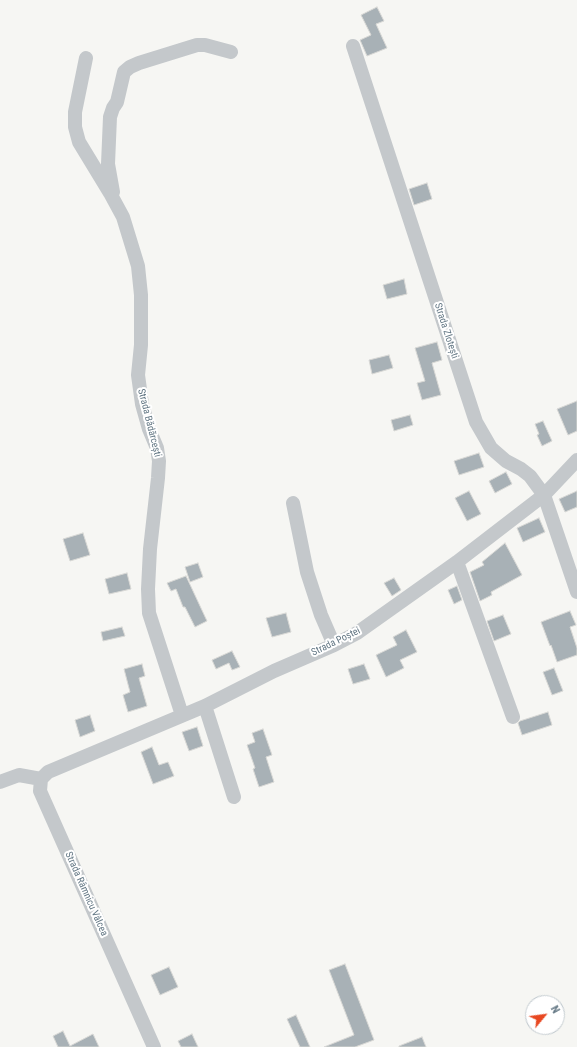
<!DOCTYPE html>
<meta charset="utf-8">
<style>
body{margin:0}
#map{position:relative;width:577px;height:1047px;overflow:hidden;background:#f6f6f3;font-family:"Roboto Condensed",sans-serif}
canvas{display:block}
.north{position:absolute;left:525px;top:995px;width:40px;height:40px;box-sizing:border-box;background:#fff;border:1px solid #c1c9ce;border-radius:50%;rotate:61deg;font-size:11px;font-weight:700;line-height:16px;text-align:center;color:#647885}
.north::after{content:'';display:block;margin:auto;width:14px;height:18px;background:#e84821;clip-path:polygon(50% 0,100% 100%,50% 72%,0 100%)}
</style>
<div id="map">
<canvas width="577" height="1047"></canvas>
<div class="north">N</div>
</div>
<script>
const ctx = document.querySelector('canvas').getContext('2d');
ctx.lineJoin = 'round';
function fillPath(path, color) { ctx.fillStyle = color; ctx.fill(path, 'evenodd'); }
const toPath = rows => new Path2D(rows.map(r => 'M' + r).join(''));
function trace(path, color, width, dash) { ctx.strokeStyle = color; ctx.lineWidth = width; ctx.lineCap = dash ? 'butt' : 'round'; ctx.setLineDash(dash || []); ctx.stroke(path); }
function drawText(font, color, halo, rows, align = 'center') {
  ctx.font = font + ' "Roboto Condensed",sans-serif'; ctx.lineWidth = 4; ctx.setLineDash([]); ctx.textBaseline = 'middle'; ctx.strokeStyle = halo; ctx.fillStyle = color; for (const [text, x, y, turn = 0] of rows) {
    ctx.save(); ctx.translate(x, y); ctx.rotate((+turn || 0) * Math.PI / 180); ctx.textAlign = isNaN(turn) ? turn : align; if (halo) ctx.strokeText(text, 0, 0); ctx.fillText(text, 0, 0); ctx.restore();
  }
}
const building = toPath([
 [377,7,384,21,376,24,387,48,367,56,360,40,371,35,361,15,377,7],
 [427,183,432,199,414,205,409,189,427,183],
 [404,279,407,294,387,299,383,285,404,279],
 [437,342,442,360,432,363,441,395,422,400,417,383,425,381,415,348,437,342],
 [389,355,393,368,372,374,369,360,389,355],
 [577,401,577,431,568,435,557,409,577,401],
 [410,415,413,425,394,431,391,420,410,415],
 [543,421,552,441,542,446,537,435,539,434,535,424,543,421],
 [479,453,484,467,459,475,454,461,479,453],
 [506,472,512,484,495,493,489,481,506,472],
 [469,491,481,514,467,521,455,498,469,491],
 [577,491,577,507,565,512,559,499,577,491],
 [539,518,545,532,523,542,517,528,539,518],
 [83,533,90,555,70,561,63,539,83,533],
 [505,543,522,575,491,592,492,595,480,601,470,572,484,565,482,562,505,543],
 [198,563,203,577,190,582,185,567,198,563],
 [127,573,131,589,109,594,105,579,127,573],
 [186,576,207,621,195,627,185,607,183,607,176,589,171,591,167,583,186,576],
 [394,578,401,590,392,596,384,583,394,578],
 [457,586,462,600,454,604,448,590,457,586],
 [570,611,576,625,570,627,577,648,577,655,557,662,551,645,550,646,541,622,570,611],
 [286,613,291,632,272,637,266,618,286,613],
 [503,615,511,634,494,641,487,621,503,615],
 [122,627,125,636,103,641,101,632,122,627],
 [406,630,417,652,400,660,404,668,386,677,376,655,397,645,393,637,406,630],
 [232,651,240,667,232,670,229,663,216,669,212,660,232,651],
 [142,664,145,676,139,678,147,706,128,712,123,695,130,692,124,669,142,664],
 [364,664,370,679,353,684,348,669,364,664],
 [554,668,563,691,552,695,543,672,554,668],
 [548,712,552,725,522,735,518,723,520,721,548,712],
 [90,715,95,731,80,737,75,720,90,715],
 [197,727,203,746,189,751,182,732,197,727],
 [263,729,272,755,266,757,274,782,259,787,253,769,255,768,247,745,255,742,252,733,263,729],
 [152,747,159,765,168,762,174,776,153,784,141,752,152,747],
 [345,964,374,1040,355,1047,324,1047,354,1035,329,970,345,964],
 [169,967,178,987,160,995,151,975,169,967],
 [296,1015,310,1047,300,1047,287,1019,296,1015],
 [63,1031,70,1046,93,1034,99,1047,58,1047,53,1036,63,1031],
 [192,1034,198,1047,181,1047,178,1041,192,1034],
 [422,1037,426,1047,399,1047,399,1046,422,1037]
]);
const minor = toPath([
 [353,46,476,422,491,448,506,461,521,469,530,476,544,495,577,592],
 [86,58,75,112,75,127,79,142,110,193,123,217,138,266,141,295,141,345,138,375,142,404,149,429,157,448,159,461,158,478,150,549,148,589,149,613,182,715],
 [113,192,108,164,110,117,113,108,117,102,124,72,130,67,139,63,197,45,205,45,231,52],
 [293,503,307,572,321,615,334,645],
 [457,562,513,717],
 [205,706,234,797],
 [41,779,48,772,205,706,274,671,334,645,357,633,457,562,544,495,577,460],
 [41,779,40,791,154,1047],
 [0,782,19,775,41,779]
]);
const streetNames = [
 ["Strada Zlotești",446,331,72],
 ["Strada Bădărcești",149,423,76],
 ["Strada Poștei",336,642,-26],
 ["Strada Râmnicu Vâlcea",86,894,66]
];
fillPath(building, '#a8b1b6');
trace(building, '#d8d8d5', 1);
trace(minor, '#c4c8cb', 14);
drawText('10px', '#647885', '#fff', streetNames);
</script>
